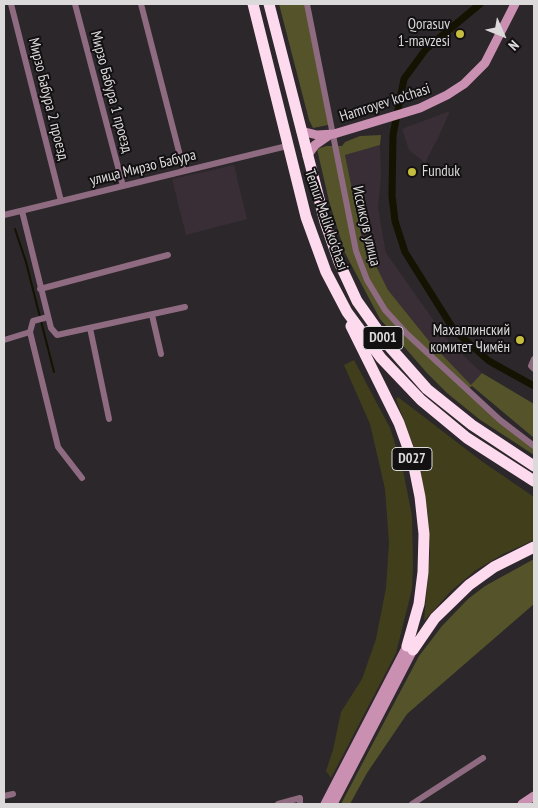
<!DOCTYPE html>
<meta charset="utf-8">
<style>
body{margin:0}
#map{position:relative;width:538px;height:808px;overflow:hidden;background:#2c272a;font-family:"PT Sans Narrow",sans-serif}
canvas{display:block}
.frame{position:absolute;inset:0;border:5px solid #dcd9db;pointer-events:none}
.north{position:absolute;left:478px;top:10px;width:50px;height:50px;-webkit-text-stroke:4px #131012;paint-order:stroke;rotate:134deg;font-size:14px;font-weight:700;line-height:20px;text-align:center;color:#dcd9db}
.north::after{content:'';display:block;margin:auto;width:18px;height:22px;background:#dcd9db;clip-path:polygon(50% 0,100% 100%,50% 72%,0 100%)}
</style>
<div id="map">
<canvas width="538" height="808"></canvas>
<div class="frame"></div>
<div class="north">N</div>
</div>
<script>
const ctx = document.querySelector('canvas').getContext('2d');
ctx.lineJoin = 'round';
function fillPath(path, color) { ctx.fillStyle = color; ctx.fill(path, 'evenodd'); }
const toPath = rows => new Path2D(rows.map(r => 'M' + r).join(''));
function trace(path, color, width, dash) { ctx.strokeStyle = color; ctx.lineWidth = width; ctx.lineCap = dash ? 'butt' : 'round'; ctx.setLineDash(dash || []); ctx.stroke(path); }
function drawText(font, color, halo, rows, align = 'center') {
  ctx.font = font + ' "PT Sans Narrow",sans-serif'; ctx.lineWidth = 4; ctx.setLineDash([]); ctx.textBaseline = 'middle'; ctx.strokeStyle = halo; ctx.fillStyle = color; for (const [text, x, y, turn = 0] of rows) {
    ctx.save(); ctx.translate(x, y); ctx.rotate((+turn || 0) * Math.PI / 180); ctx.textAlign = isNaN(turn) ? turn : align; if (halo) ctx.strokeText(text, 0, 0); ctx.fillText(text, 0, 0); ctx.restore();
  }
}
const built = toPath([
 [450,111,439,136,425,163,409,150,402,129],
 [380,145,381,176,378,208,386,253,449,342,482,373,471,386,429,341,388,290,362,238,345,155],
 [234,165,247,219,186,235,172,179]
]);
const green = toPath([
 [354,360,390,428,402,465,412,516,413,567,412,589,396,653,331,778,326,771,333,750,341,712,362,679,376,639,386,588,389,543,385,489,370,424,344,365],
 [398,397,480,460,534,497,534,540,503,554,476,570,451,591,424,621,430,553,428,515,418,458,396,399]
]);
const forest = toPath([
 [279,4,307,4,330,115,328,125,313,128,309,120],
 [381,135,380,145,345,155,362,238,388,290,429,341,471,385,482,373,534,404,534,438,472,386,466,390,534,449,534,455,479,419,447,393,427,373,380,319,345,253,329,201,317,149,326,146,342,146,345,142,360,136],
 [534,559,534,604,407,714,367,773,350,804,341,804,419,656,442,626,468,599,485,586]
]);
const stream = toPath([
 [15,229,26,262,54,372]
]);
const canal = toPath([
 [480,4,426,49,404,79,393,135,392,196,395,221,405,252,454,330,489,361,534,386]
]);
const street = toPath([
 [11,4,61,201],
 [75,4,123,186],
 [141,4,184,171],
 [307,4,356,251,367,280,385,310,407,334,500,420,534,446],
 [22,211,51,328,57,335,185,307],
 [4,215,287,146],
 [40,289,168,255],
 [152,315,161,354],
 [90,328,109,419],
 [30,332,58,447,82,478],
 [4,340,30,332,33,321,48,317],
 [534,359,531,366,534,369],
 [4,796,13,794],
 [278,804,300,798,300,804],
 [412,804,483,758]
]);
const secondary = toPath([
 [301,131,317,135,334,134,420,108,447,95,464,84,485,63,515,4],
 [307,156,315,145,328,136],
 [325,804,407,646],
 [333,804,413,650],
 [522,804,534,796]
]);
const highway = toPath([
 [253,4,306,217,326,272,347,312,381,358,421,400,467,438,534,481],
 [269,4,325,222,339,262,357,301,389,346,427,389,472,425,534,466],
 [351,326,399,423,413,462,420,497,424,534,423,572,419,604,407,646],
 [413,650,435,618,469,585,494,567,534,547]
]);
const markers = [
 [460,34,5,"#c4bd3e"],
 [412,172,5,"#c4bd3e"],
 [520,340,5,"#c4bd3e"]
];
const shields = [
 [383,338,40],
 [412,459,40]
];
const shieldNames = [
 ["D001",383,338],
 ["D027",412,459]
];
const poiNames = [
 ["Qorasuv",450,25],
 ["1-mavzesi",450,42],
 ["Funduk",422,172,"left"],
 ["Махаллинский",510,331],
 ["комитет Чимён",510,348]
];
const streetNames = [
 ["Мирзо Бабура 1 проезд",111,92,75],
 ["Мирзо Бабура 2 проезд",48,99,76],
 ["Hamroyev ko'chasi",385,103,-18],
 ["улица Мирзо Бабура",143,168,-14],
 ["Temur Malik ko'chasi",326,220,71],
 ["Иссиксув улица",366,226,77]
];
fillPath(built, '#392e35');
fillPath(green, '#413f1b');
fillPath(forest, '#55532a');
trace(stream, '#141200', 2);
trace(canal, '#141200', 7);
trace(street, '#8e6b80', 6);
trace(secondary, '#c990b2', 9);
trace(highway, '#fedaef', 11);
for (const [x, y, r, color] of markers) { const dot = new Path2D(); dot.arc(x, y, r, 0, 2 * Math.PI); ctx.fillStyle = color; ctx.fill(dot); trace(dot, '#131012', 2); }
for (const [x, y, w] of shields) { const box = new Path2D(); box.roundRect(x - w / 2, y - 11.5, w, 23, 4); ctx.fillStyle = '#131012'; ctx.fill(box); trace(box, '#dcd9db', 1); }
drawText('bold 14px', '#dcd9db', null, shieldNames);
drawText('15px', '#dcd9db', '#131012', poiNames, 'right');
drawText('15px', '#dcd9db', '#131012', streetNames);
</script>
